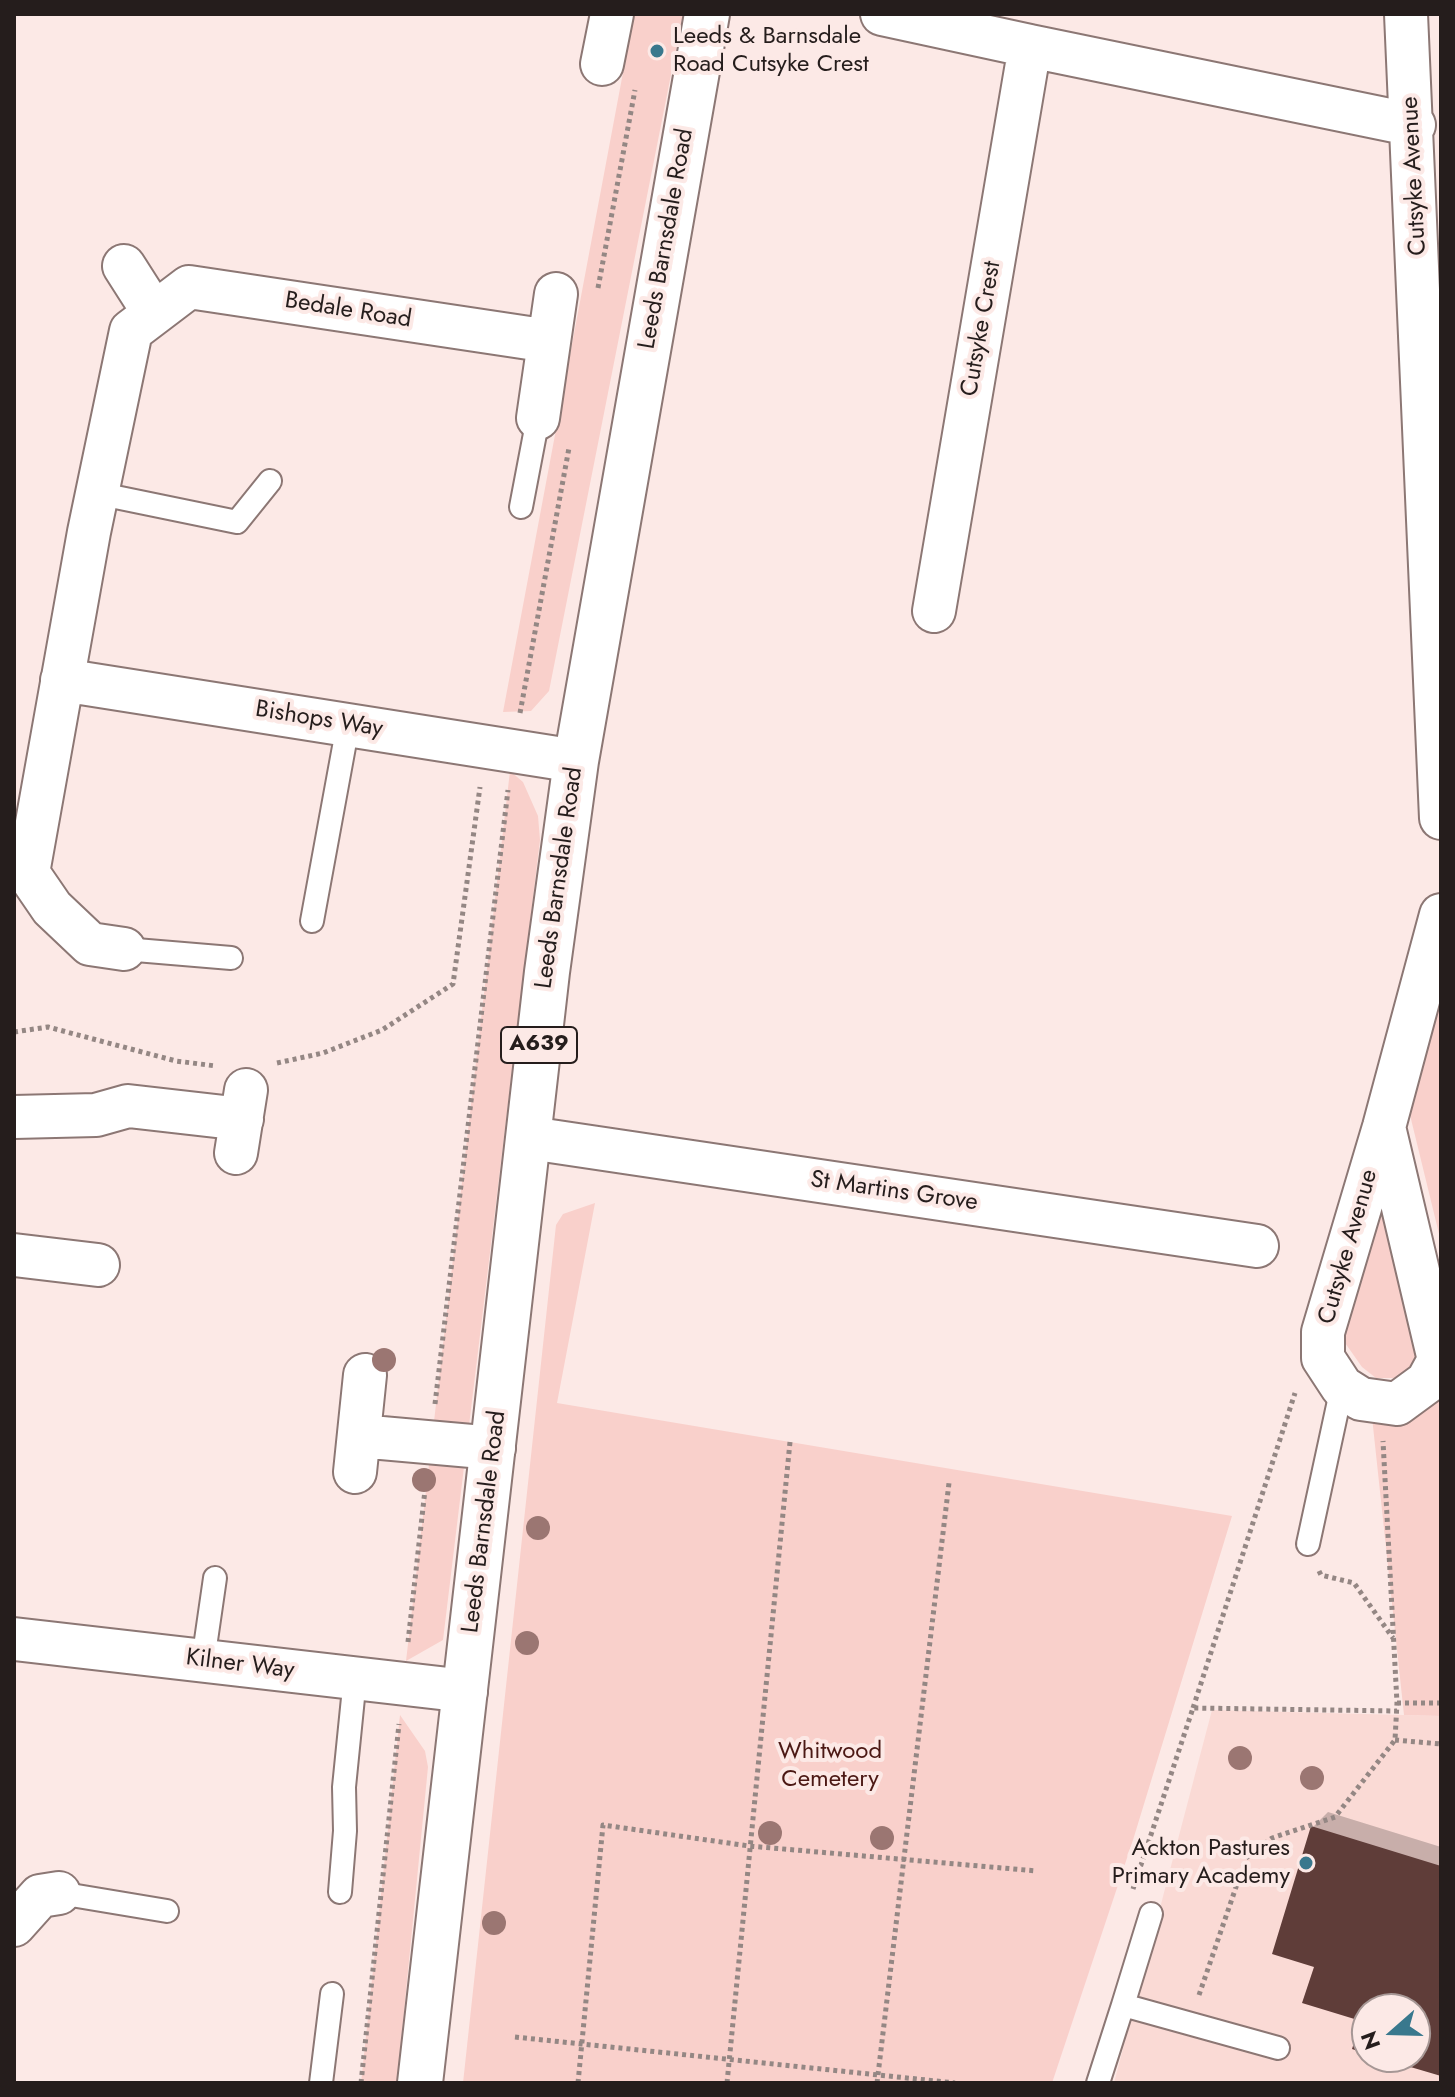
<!DOCTYPE html>
<style>
body{margin:0}
#map{position:relative;width:1455px;height:2097px;overflow:hidden;background:#fce9e6;font-family:Jost,sans-serif}
canvas{display:block}
.frame{position:absolute;inset:0;border:16px solid #251d1c;pointer-events:none}
.north{position:absolute;left:1351px;top:1993px;width:80px;height:80px;box-sizing:border-box;background:#fce9e6;border:2px solid #a69795;border-radius:50%;rotate:250deg;font-size:22px;font-weight:700;line-height:32px;text-align:center;color:#251d1c}
.north::after{content:'';display:block;margin:auto;width:28px;height:36px;background:#39788d;clip-path:polygon(50% 0,100% 100%,50% 72%,0 100%)}
</style>
<div id="map">
<canvas width="1455" height="2097"></canvas>
<div class="frame"></div>
<div class="north">N</div>
</div>
<script>
const ctx = document.querySelector('canvas').getContext('2d');
ctx.lineJoin = 'round';
function fillPath(path, color) { ctx.fillStyle = color; ctx.fill(path, 'evenodd'); }
const toPath = rows => new Path2D(rows.map(r => 'M' + r).join(''));
function trace(path, color, width, dash) { ctx.strokeStyle = color; ctx.lineWidth = width; ctx.lineCap = dash ? 'butt' : 'round'; ctx.setLineDash(dash || []); ctx.stroke(path); }
function drawText(font, color, halo, rows, align = 'center') {
  ctx.font = font + ' Jost,sans-serif'; ctx.lineWidth = 8; ctx.setLineDash([]); ctx.textBaseline = 'middle'; ctx.strokeStyle = halo; ctx.fillStyle = color; for (const [text, x, y, turn = 0] of rows) {
    ctx.save(); ctx.translate(x, y); ctx.rotate((+turn || 0) * Math.PI / 180); ctx.textAlign = isNaN(turn) ? turn : align; if (halo) ctx.strokeText(text, 0, 0); ctx.fillText(text, 0, 0); ctx.restore();
  }
}
const built = toPath([
 [1212,1710,1441,1716,1441,2083,1114,2083],
 [1367,2009,1415,2009,1415,2057,1367,2057]
]);
const green = toPath([
 [634,14,683,14,549,691,531,711,503,712],
 [510,771,523,782,538,816,540,840,443,1640,406,1661],
 [1441,991,1441,1242,1410,1115],
 [1385,1196,1422,1344,1416,1362,1398,1378,1376,1378,1362,1367,1343,1340],
 [595,1203,557,1403,1232,1516,1133,1840,1052,2083,463,2083,556,1225,563,1214],
 [1441,1398,1441,1716,1404,1715,1372,1417,1419,1415],
 [400,1715,425,1751,428,1767,397,2083,361,2083]
]);
const shadow = toPath([
 [1328,1812,1441,1847,1441,2074,1385,2057,1415,2057,1415,2009,1367,2009,1367,2052,1363,2019,1316,1966,1313,1827]
]);
const building = toPath([
 [1311,1826,1441,1866,1441,2076,1380,2058,1415,2057,1415,2009,1367,2009,1367,2054,1352,2049,1361,2021,1302,2003,1314,1967,1272,1954]
]);
const path = toPath([
 [598,288,635,90],
 [520,713,569,448],
 [14,1032,48,1027,176,1061,216,1066],
 [277,1063,323,1053,382,1030,453,984,480,787],
 [435,1404,508,790],
 [1319,1571,1321,1575,1354,1583,1393,1638],
 [408,1642,426,1481],
 [1397,1703,1441,1703],
 [1193,1708,1295,1393],
 [1395,1740,1441,1744],
 [1133,1889,1193,1708,1397,1711],
 [1199,1995,1246,1858,1272,1838,1335,1817,1395,1740,1397,1703,1383,1441],
 [515,2037,955,2083],
 [361,2083,399,1724],
 [578,2083,603,1825,749,1846,1037,1871],
 [727,2083,790,1442],
 [877,2083,949,1483]
]);
const service = toPath([
 [96,493,237,522,270,481],
 [521,507,538,418],
 [312,921,348,725],
 [124,949,231,958],
 [1308,1544,1342,1387],
 [203,1661,215,1578],
 [340,1892,345,1831,344,1787,355,1678],
 [59,1893,167,1911],
 [1123,2005,1151,1914],
 [321,2083,332,1994],
 [1098,2083,1123,2005,1278,2048]
]);
const minor = toPath([
 [882,14,1030,46],
 [1406,14,1441,818],
 [602,64,612,14],
 [124,266,154,313],
 [538,418,556,294],
 [934,611,1030,46,1414,125],
 [62,680,576,761],
 [124,949,90,944,52,908,28,873,89,532,131,331,189,287,549,341],
 [14,1117,96,1115,128,1106,242,1119],
 [1384,1127,1439,1360,1427,1382,1397,1404,1361,1399,1342,1387,1323,1358,1323,1332,1384,1127,1441,915],
 [530,1138,1257,1246],
 [236,1153,246,1090],
 [14,1255,98,1265],
 [359,1436,494,1448],
 [355,1472,365,1375],
 [14,1639,466,1691],
 [14,1925,40,1896,59,1893]
]);
const primary = toPath([
 [420,2083,547,972,576,761,707,14]
]);
const trees = [
 [384,1360],
 [424,1480],
 [538,1528],
 [527,1643],
 [1240,1758],
 [1312,1778],
 [770,1833],
 [882,1838],
 [494,1923]
];
const markers = [
 [657,51,8,"#39788d"],
 [1306,1863,8,"#39788d"]
];
const shields = [
 [539,1045,76]
];
const shieldNames = [
 ["A639",539,1045]
];
const poiNames = [
 ["Leeds & Barnsdale",673,37],
 ["Road Cutsyke Crest",673,65],
 ["Ackton Pastures",1290,1849,"right"],
 ["Primary Academy",1290,1877,"right"]
];
const streetNames = [
 ["Cutsyke Avenue",1415,176,-93],
 ["Leeds Barnsdale Road",667,239,-80],
 ["Bedale Road",348,311,9],
 ["Cutsyke Crest",982,329,-80],
 ["Bishops Way",319,720,9],
 ["Leeds Barnsdale Road",560,878,-82],
 ["St Martins Grove",894,1192,8],
 ["Cutsyke Avenue",1349,1247,-74],
 ["Leeds Barnsdale Road",485,1522,-83],
 ["Kilner Way",240,1665,7]
];
const parkNames = [
 ["Whitwood",830,1752],
 ["Cemetery",830,1780]
];
fillPath(built, '#fadad5');
fillPath(green, '#f9d0cb');
fillPath(shadow, '#0003');
fillPath(building, '#5f3d39');
trace(service, '#8c7774', 26);
trace(minor, '#8c7774', 46);
trace(primary, '#8c7774', 48);
trace(path, '#948784', 5, [4, 4]);
trace(service, '#fff', 22);
trace(minor, '#fff', 42);
trace(primary, '#fff', 44);
ctx.fillStyle = '#9b7672';
for (const [x, y] of trees) { ctx.beginPath(); ctx.arc(x, y, 12, 0, 2 * Math.PI); ctx.fill(); }
for (const [x, y, r, color] of markers) { const dot = new Path2D(); dot.arc(x, y, r, 0, 2 * Math.PI); ctx.fillStyle = color; ctx.fill(dot); trace(dot, '#fce9e6', 3); }
for (const [x, y, w] of shields) { const box = new Path2D(); box.roundRect(x - w / 2, y - 18, w, 36, 6); ctx.fillStyle = '#fce9e6'; ctx.fill(box); trace(box, '#251d1c', 2); }
drawText('bold 22px', '#251d1c', null, shieldNames);
drawText('24px', '#251d1c', '#fce9e6', poiNames, 'left');
drawText('24px', '#251d1c', '#fce9e6', streetNames);
drawText('24px', '#4b1814', '#fce9e6', parkNames);
</script>
